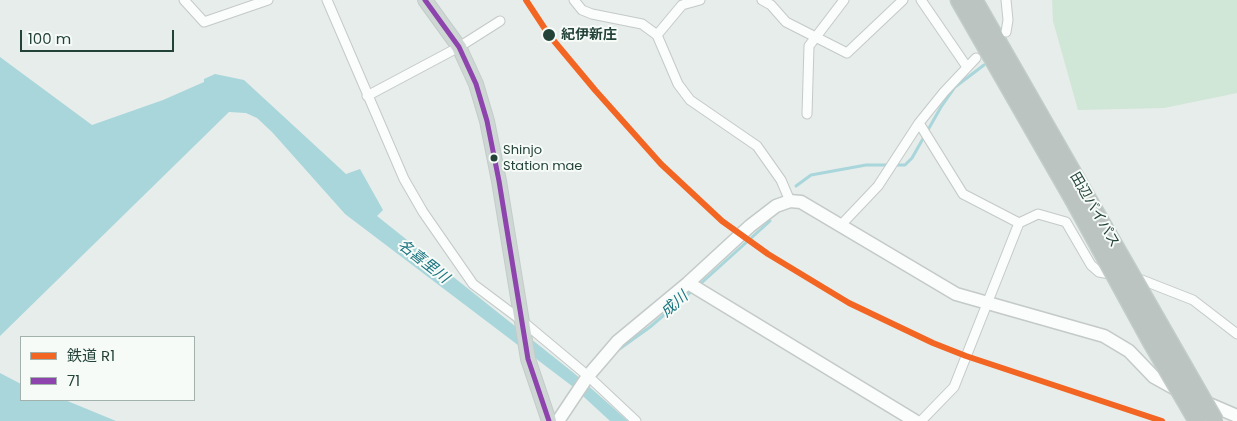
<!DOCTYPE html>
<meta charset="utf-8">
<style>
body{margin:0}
#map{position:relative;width:1237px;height:421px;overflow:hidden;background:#e7edea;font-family:Poppins,"Noto Sans JP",sans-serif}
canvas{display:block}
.legend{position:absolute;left:20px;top:336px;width:175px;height:65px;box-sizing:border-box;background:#f6fbf8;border:1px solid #a2b1ab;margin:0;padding:6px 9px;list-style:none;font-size:15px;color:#234238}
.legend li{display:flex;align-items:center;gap:10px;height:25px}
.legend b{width:25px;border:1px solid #a2b1ab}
.scale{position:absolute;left:20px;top:30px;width:154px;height:22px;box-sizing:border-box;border:2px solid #234238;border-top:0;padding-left:6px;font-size:15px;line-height:18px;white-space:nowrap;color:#234238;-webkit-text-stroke:4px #f6fbf8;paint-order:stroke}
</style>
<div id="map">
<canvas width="1237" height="421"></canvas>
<ul class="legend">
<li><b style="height:6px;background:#f26522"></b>鉄道 R1</li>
<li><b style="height:6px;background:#8e44ad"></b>71</li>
</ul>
<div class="scale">100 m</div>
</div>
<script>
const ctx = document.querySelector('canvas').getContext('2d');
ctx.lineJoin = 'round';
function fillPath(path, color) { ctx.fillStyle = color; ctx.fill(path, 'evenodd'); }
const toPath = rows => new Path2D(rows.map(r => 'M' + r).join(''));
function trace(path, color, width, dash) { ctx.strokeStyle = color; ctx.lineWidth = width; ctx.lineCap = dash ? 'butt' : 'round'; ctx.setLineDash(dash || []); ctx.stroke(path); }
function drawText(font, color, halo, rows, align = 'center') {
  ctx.font = font + ' Poppins,"Noto Sans JP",sans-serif'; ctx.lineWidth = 4; ctx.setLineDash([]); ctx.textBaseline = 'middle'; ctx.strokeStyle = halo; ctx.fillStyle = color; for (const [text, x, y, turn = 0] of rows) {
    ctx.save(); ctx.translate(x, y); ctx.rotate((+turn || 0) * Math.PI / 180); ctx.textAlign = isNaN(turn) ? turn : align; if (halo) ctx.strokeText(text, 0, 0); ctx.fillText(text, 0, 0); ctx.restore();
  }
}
const green = toPath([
 [1052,0,1237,0,1237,93,1164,108,1078,110,1053,21]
]);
const water = toPath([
 [0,57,92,125,163,100,204,82,204,79,215,74,244,80,346,174,360,169,383,210,377,216,575,374,628,421,610,421,572,386,345,214,272,132,257,118,246,113,229,112,0,336],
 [0,373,21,384,21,400,65,400,116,421,0,421]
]);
const stream = toPath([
 [895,165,905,165,912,158,941,107,955,87,984,65],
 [796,186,811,175,866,165,889,165],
 [698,286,770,221],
 [618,350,650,327,693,290]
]);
const street = toPath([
 [184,0,204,22,268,0],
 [327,0,404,179,423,212,473,284,521,320,588,376,636,421],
 [574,0,582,10,592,14,642,24,657,35,678,84,690,100,757,146,781,180,790,201],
 [762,0,771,5,786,22,847,53,903,0],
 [921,0,967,67],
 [1006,0,1008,20,1006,32],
 [657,35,682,5,700,0],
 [367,96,459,47,500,21],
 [807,114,809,46,844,0],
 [919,123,963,194,1019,223],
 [840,226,878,186,919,123,944,92,976,58],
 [1133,278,1142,280,1193,300,1237,334],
 [921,421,954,387,1019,223,1038,214,1066,222,1091,265,1099,272,1115,275]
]);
const secondary = toPath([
 [688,283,915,421],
 [1202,401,1237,416],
 [558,421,588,376,618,341,688,283,750,226,776,206,790,201,801,202,956,294,1104,336,1129,351,1154,377,1181,392]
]);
const primary = toPath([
 [425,0,459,47,476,84,487,121,499,181,528,359,549,421]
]);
const highway = toPath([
 [959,0,1073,199],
 [974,0,1085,194]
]);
const highwayBridge = toPath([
 [1085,194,1215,421],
 [1073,199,1150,340,1197,421]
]);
const bus1 = toPath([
 [425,0,459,47,476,84,487,121,499,181,528,359,549,421]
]);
const rail1 = toPath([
 [526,0,549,35,595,90,661,164,722,221,768,254,849,303,933,343,966,356,1162,421]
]);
const markers = [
 [549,35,7,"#234238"],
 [494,158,4.5,"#234238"]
];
const busNames = [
 ["Shinjo",503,151],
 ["Station mae",503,167]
];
const stopNames = [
 ["紀伊新庄",561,35]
];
const streetNames = [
 ["田辺バイパス",1094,210,60]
];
const waterNames = [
 ["名喜里川",423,262,38],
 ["成川",675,305,-42]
];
fillPath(green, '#d0e6d6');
fillPath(water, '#a8d6db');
trace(stream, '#a8d6db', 3);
trace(street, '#c4cac7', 11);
trace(secondary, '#c3cac7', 15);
trace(primary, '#c2ccc8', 16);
trace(highway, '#c2ccc8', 19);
trace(street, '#fbfcfc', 9);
trace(secondary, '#fbfcfc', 12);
trace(primary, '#cfd7d5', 14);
trace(highway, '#bbc4c1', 16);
trace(highwayBridge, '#c2ccc8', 19, []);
trace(highwayBridge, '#bbc4c1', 16);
trace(bus1, '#8e44ad', 5);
trace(rail1, '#f26522', 6);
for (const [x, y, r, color] of markers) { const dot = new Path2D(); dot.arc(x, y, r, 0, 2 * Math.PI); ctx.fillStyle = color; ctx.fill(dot); trace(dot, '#f6fbf8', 2); }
drawText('13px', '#234238', '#f6fbf8', busNames, 'left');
drawText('bold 14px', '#234238', '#f6fbf8', stopNames, 'left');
drawText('14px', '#234238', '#f6fbf8', streetNames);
drawText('italic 15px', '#1b7480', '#f6fbf8', waterNames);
</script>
